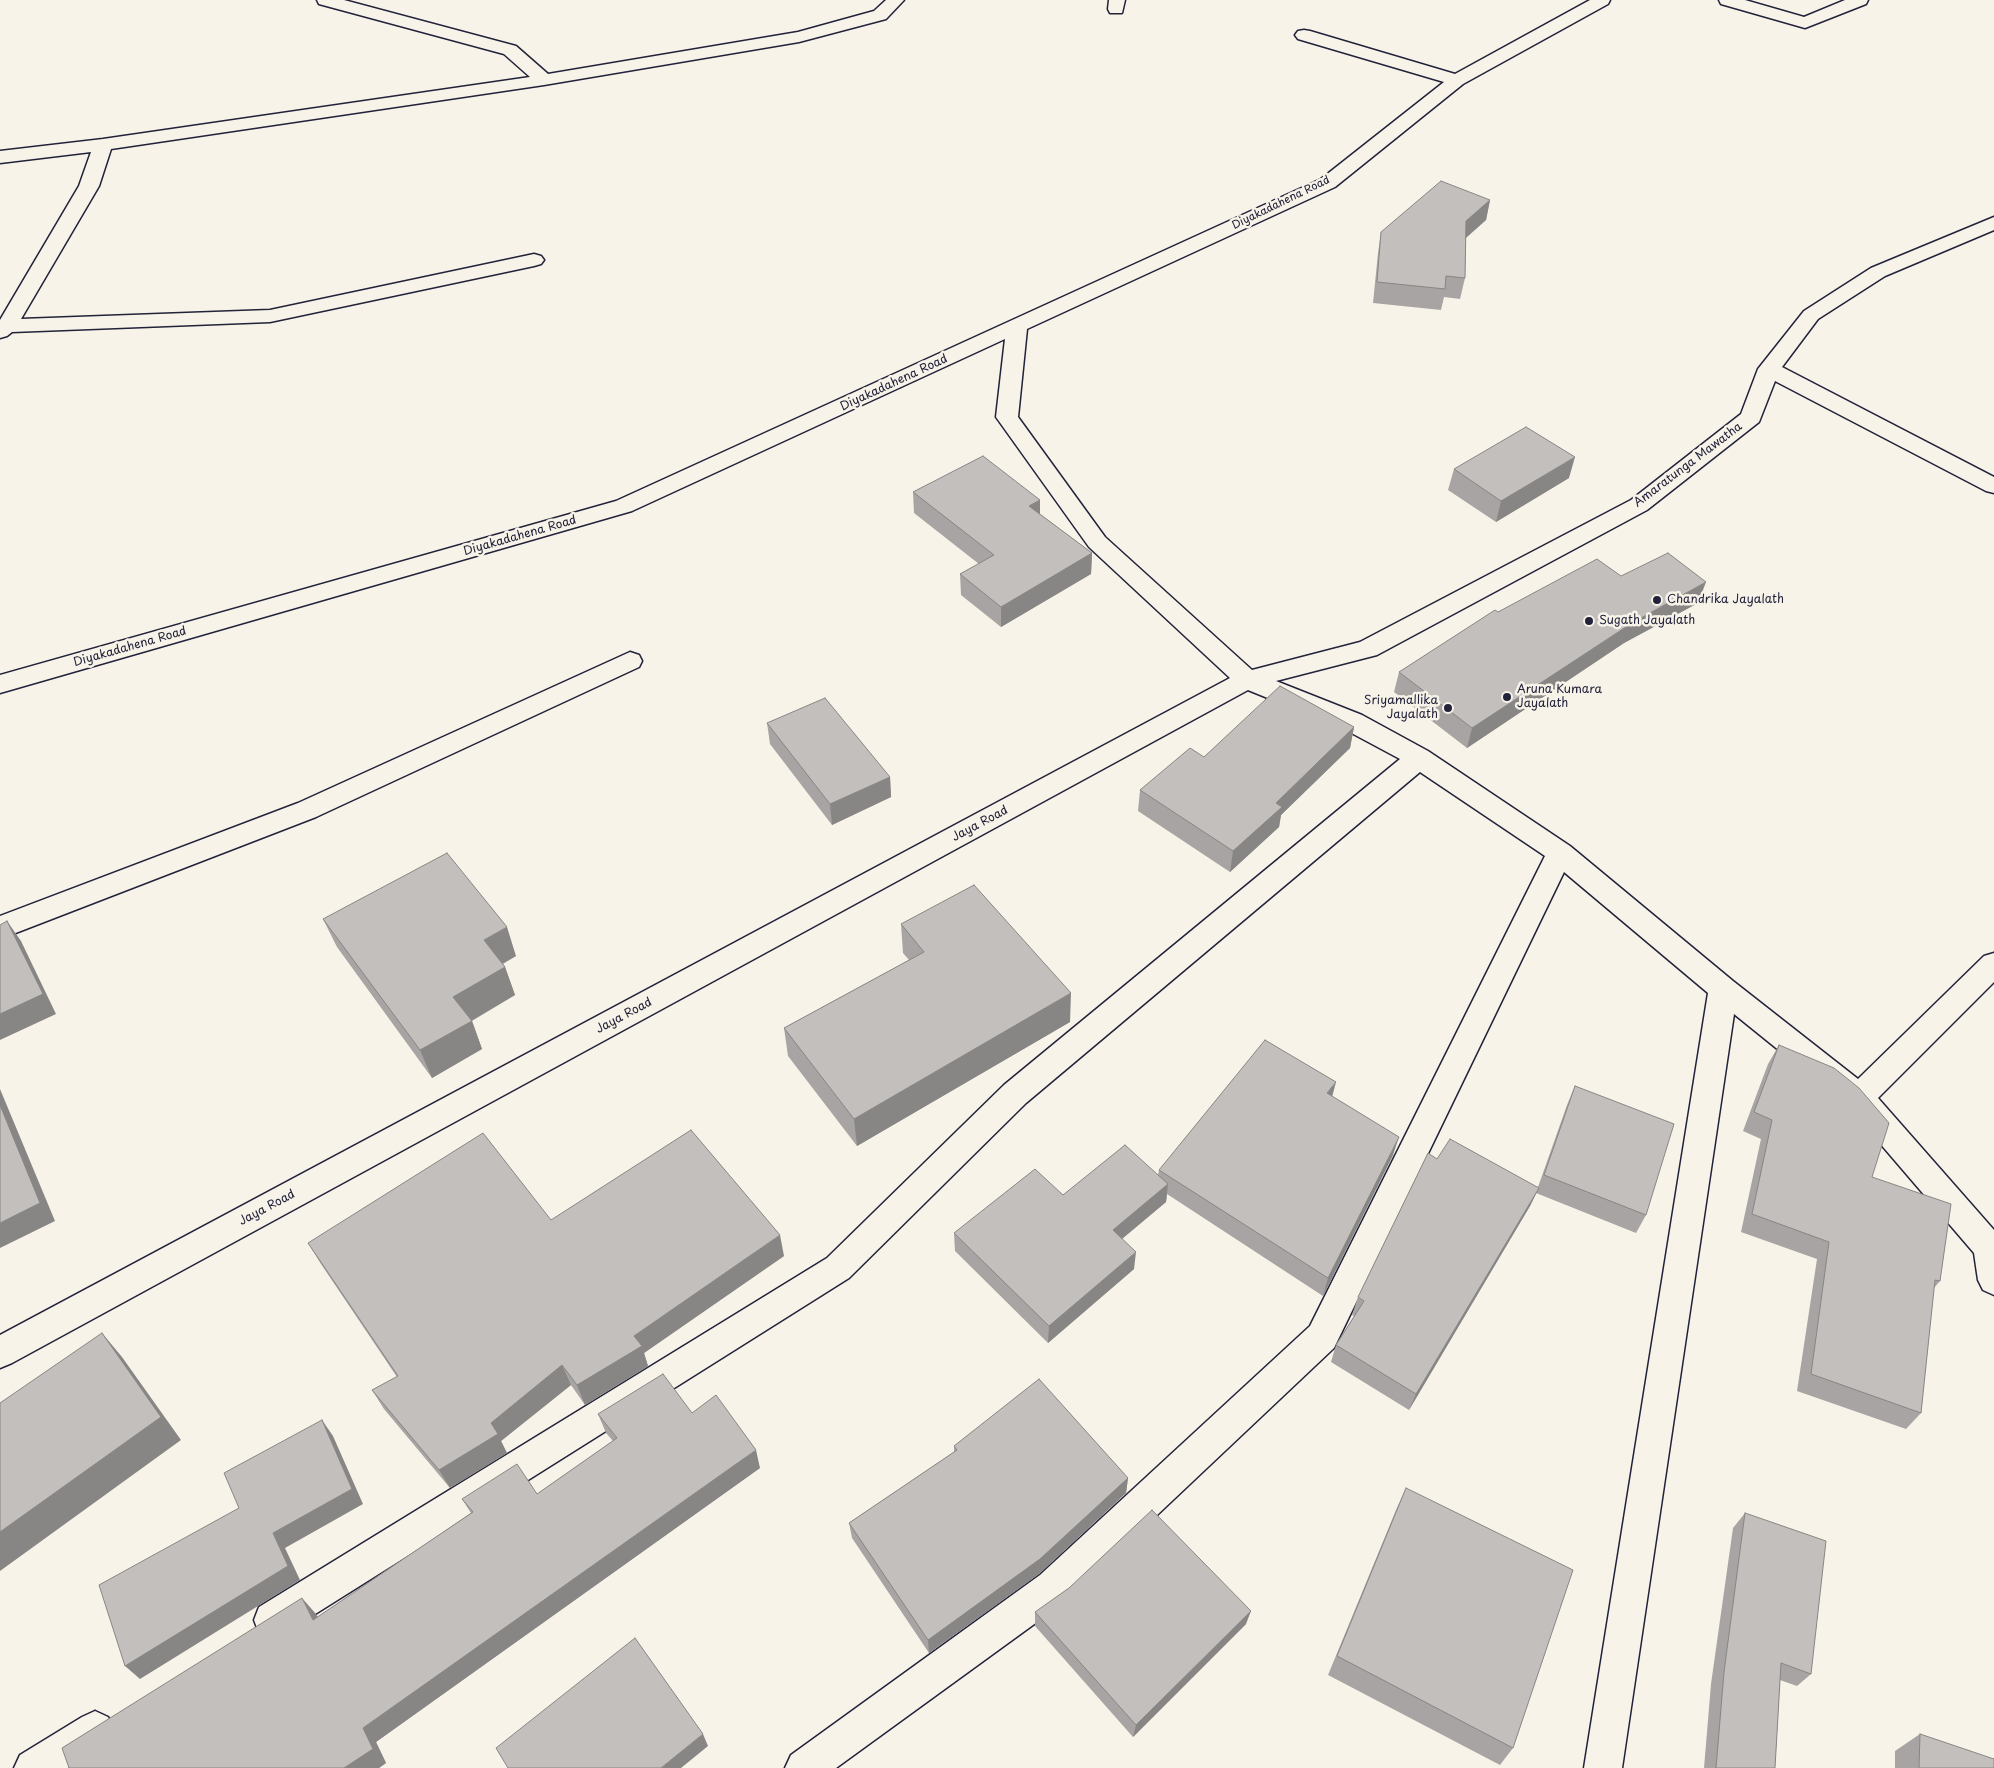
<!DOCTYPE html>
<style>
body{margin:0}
canvas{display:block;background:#f7f3e8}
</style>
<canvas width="1994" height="1768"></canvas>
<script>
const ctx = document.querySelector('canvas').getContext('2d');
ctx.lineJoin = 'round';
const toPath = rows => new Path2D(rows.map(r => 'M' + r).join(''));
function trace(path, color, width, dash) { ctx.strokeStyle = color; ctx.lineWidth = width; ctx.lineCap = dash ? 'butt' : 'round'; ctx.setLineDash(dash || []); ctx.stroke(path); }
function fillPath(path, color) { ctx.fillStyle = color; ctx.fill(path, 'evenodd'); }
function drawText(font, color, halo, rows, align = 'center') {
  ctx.font = font + ' "Playpen Sans",sans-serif'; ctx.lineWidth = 5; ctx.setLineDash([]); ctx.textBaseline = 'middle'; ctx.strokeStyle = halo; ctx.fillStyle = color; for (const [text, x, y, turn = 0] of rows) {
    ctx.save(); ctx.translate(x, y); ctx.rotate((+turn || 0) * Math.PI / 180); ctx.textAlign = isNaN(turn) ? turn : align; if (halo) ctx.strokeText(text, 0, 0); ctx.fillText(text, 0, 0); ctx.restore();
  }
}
const street = toPath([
 [317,0,344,0,516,46,548,74,798,32,874,11,886,0,904,0,886,19,799,42,544,85,111,149,99,186,21,319,270,310,534,254,541,256,544,260,541,264,534,266,270,322,12,332,7,336,0,338,0,320,79,186,91,152,0,163,0,151,103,139,530,77,504,54,319,4,317,0],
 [1109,0,1125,0,1122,13,1110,13,1108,9,1109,0],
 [1590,0,1610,0,1608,4,1463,84,1335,187,1027,329,1018,417,1105,537,1252,670,1360,642,1631,500,1741,414,1758,369,1804,311,1871,268,1994,217,1994,230,1885,276,1818,319,1782,367,1994,477,1994,493,1986,491,1775,381,1759,422,1647,510,1377,655,1276,681,1362,715,1428,751,1570,846,1733,981,1858,1079,1984,956,1994,953,1994,982,1878,1098,1994,1230,1994,1295,1983,1290,1978,1280,1974,1253,1848,1106,1734,1014,1622,1768,1584,1768,1708,993,1564,872,1334,1348,1066,1601,836,1768,785,1768,791,1755,1040,1575,1310,1326,1545,856,1420,772,1026,1103,849,1278,285,1633,272,1638,259,1633,254,1620,259,1607,827,1258,1004,1085,1400,759,1344,729,1248,690,12,1363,0,1368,0,1335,1230,678,1089,547,996,417,1005,339,632,511,0,693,0,675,616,501,1321,179,1444,82,1298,39,1295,35,1298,31,1304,30,1310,31,1455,74,1590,0],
 [1719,0,1745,0,1804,17,1845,0,1868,0,1866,4,1805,28,1721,4,1719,0],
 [630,652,639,655,642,661,639,667,316,817,0,939,0,916,298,803,630,652],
 [95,1711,108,1717,114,1730,108,1743,68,1768,14,1768,20,1755,82,1717,95,1711]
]);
const wall = toPath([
 [1490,200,1486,220,1466,238,1465,278,1460,299,1444,297,1441,310,1373,303,1378,253,1381,232],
 [1454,469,1569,478,1496,522,1448,490],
 [913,492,1040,500,1040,514,1092,553,1091,574,1001,627,961,595,960,574,979,564,914,513],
 [1621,576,1698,603,1624,643,1467,748,1394,692,1399,672,1498,612],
 [767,723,890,777,891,797,832,825,770,744],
 [1354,727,1350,748,1281,815,1279,827,1230,872,1138,811,1140,790,1204,757],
 [323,919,516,956,503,964,505,967,515,995,472,1021,482,1049,432,1078,337,947],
 [901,924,1070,1022,857,1146,788,1056,784,1028,909,960,903,953],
 [1779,1045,1872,1177,1940,1281,1934,1288,1921,1413,1906,1429,1797,1391,1817,1259,1741,1232,1761,1139,1743,1131,1768,1064],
 [1575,1086,1646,1215,1636,1233,1536,1193,1530,1206,1409,1410,1331,1362,1336,1345,1354,1316,1352,1315,1358,1297,1437,1159,1538,1187,1567,1105],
 [1332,1096,1393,1155,1323,1296,1167,1194,1166,1202,1122,1239,1134,1269,1048,1343,955,1251,954,1233,1063,1195,1158,1175,1159,1170],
 [551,1220,784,1256,644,1353,648,1366,585,1405,571,1385,501,1441,507,1453,450,1488,384,1409,372,1390,397,1377,321,1264,308,1243],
 [692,1413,760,1468,376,1742,386,1763,379,1768,316,1614,318,1617,471,1513,462,1499,537,1494,613,1441,606,1433,598,1414],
 [954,1446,1128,1478,1126,1493,1039,1574,929,1653,852,1538,849,1523,954,1452],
 [1406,1488,1513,1748,1500,1765,1328,1675,1396,1510],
 [1745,1513,1811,1674,1797,1686,1780,1680,1775,1768,1704,1768,1711,1684,1733,1528],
 [1035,1612,1246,1624,1133,1737,1035,1626],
 [1920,1734,1994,1768,1895,1768,1895,1751]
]);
const shadedWall = toPath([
 [1490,200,1486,220,1461,242,1466,221],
 [1575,457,1569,478,1496,522,1501,501],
 [1040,500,1040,521,1029,506],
 [1092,553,1091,574,1001,627,1001,607],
 [1706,582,1698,603,1624,643,1467,748,1472,728,1632,623],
 [1354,727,1350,748,1281,815,1279,827,1230,872,1233,851,1276,803],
 [890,777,891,797,832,825,830,804],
 [7,921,21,941,56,1014,0,1040,0,1014],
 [507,927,516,956,494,968,484,940],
 [505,967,515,995,464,1025,453,997],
 [1071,993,1070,1022,857,1146,854,1119],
 [472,1021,482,1049,432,1078,420,1050],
 [1336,1082,1331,1101,1327,1093],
 [0,1089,55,1221,0,1248],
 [1399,1137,1393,1155,1323,1296,1328,1278],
 [1168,1184,1166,1202,1111,1248,1113,1230],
 [1539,1188,1530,1206,1409,1410,1416,1394],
 [780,1235,784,1256,644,1353,648,1366,585,1405,577,1385,634,1336],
 [1136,1252,1134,1269,1048,1343,1049,1326],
 [102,1333,122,1357,181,1440,0,1571,0,1532],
 [562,1365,571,1385,501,1441,507,1453,450,1488,439,1470,491,1423],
 [322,1420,333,1436,363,1504,285,1548,300,1580,140,1679,125,1666,273,1533],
 [756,1450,760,1468,376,1742,386,1763,379,1768,344,1768,363,1728],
 [1128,1478,1126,1493,1039,1574,929,1653,928,1640],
 [302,1598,316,1614,327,1636,313,1620],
 [1251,1611,1246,1624,1133,1737,1136,1725],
 [703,1734,708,1746,681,1768,661,1768]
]);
const building = toPath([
 [1441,181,1490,200,1466,221,1465,278,1446,276,1445,289,1377,282,1381,232,1441,181],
 [1526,427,1575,457,1501,501,1454,469,1526,427],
 [983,456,1040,500,1029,506,1092,553,1001,607,960,574,994,555,913,492,983,456],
 [1668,553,1706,582,1632,623,1472,728,1399,672,1495,610,1498,612,1597,559,1621,576,1668,553],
 [1280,686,1354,727,1276,803,1282,807,1233,851,1140,790,1190,748,1204,757,1280,686],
 [825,698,890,777,830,804,767,723,825,698],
 [447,853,507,927,484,940,505,967,453,997,472,1021,420,1050,323,919,447,853],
 [974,885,1071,993,854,1119,784,1028,924,952,901,924,974,885],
 [7,921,43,994,0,1014,0,925,7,921],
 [1265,1040,1336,1082,1327,1093,1399,1137,1328,1278,1159,1170,1265,1040],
 [1779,1045,1834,1068,1859,1088,1889,1123,1872,1177,1951,1204,1940,1281,1935,1280,1921,1413,1811,1374,1829,1242,1752,1214,1772,1120,1754,1112,1779,1045],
 [1575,1086,1674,1124,1646,1215,1544,1175,1575,1086],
 [0,1105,40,1203,0,1223,0,1105],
 [691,1130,780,1235,634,1336,642,1346,577,1385,562,1365,491,1423,498,1434,439,1470,372,1390,398,1376,308,1243,483,1133,551,1220,691,1130],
 [1450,1139,1539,1188,1416,1394,1336,1345,1364,1301,1358,1297,1428,1153,1437,1159,1450,1139],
 [1125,1145,1168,1184,1113,1230,1136,1252,1049,1326,954,1233,1035,1169,1063,1195,1125,1145],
 [102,1333,161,1417,0,1532,0,1403,102,1333],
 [663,1374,692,1413,716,1395,756,1450,363,1728,373,1749,344,1768,69,1768,62,1748,302,1598,313,1620,473,1512,462,1499,517,1464,537,1494,617,1438,598,1414,663,1374],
 [1039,1379,1128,1478,1040,1559,928,1640,849,1523,957,1450,954,1446,1039,1379],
 [322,1420,352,1489,273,1533,288,1566,125,1666,99,1585,239,1508,224,1473,322,1420],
 [1406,1488,1573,1570,1513,1748,1337,1656,1406,1488],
 [1152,1510,1251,1611,1136,1725,1035,1612,1069,1588,1152,1510],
 [1745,1513,1826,1541,1811,1674,1781,1663,1775,1768,1716,1768,1724,1672,1745,1513],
 [635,1638,703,1734,661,1768,508,1768,496,1748,635,1638],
 [1920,1734,1994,1759,1994,1768,1919,1768,1920,1734]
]);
const markers = [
 [1657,600,5,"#22223b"],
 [1589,621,5,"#22223b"],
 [1507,697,5,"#22223b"],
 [1448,708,5,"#22223b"]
];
const farStreetnames = [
 ["Diyakadahena Road",1281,203,-26]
];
const streetNames = [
 ["Diyakadahena Road",894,383,-25],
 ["Amaratunga Mawatha",1688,465,-37],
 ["Diyakadahena Road",520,536,-16],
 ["Diyakadahena Road",130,647,-16],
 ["Jaya Road",980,824,-28],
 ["Jaya Road",624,1016,-28],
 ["Jaya Road",267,1208,-28]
];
const poiNames = [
 ["Chandrika Jayalath",1667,600],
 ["Sugath Jayalath",1599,621],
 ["Aruna Kumara",1517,690],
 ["Jayalath",1517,704],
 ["Sriyamallika",1438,701,"right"],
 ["Jayalath",1438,715,"right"]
];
trace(street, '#22223b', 3);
fillPath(street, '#f7f3e8');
fillPath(wall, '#a7a4a3');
fillPath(shadedWall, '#888684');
fillPath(building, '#c2bfbd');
trace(building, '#888684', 1);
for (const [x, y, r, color] of markers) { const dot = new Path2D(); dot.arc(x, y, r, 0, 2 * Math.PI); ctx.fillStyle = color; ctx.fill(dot); trace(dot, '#f7f3e8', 2); }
drawText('11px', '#22223b', '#f7f3e8', farStreetnames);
drawText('12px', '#22223b', '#f7f3e8', streetNames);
drawText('12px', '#22223b', '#f7f3e8', poiNames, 'left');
</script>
